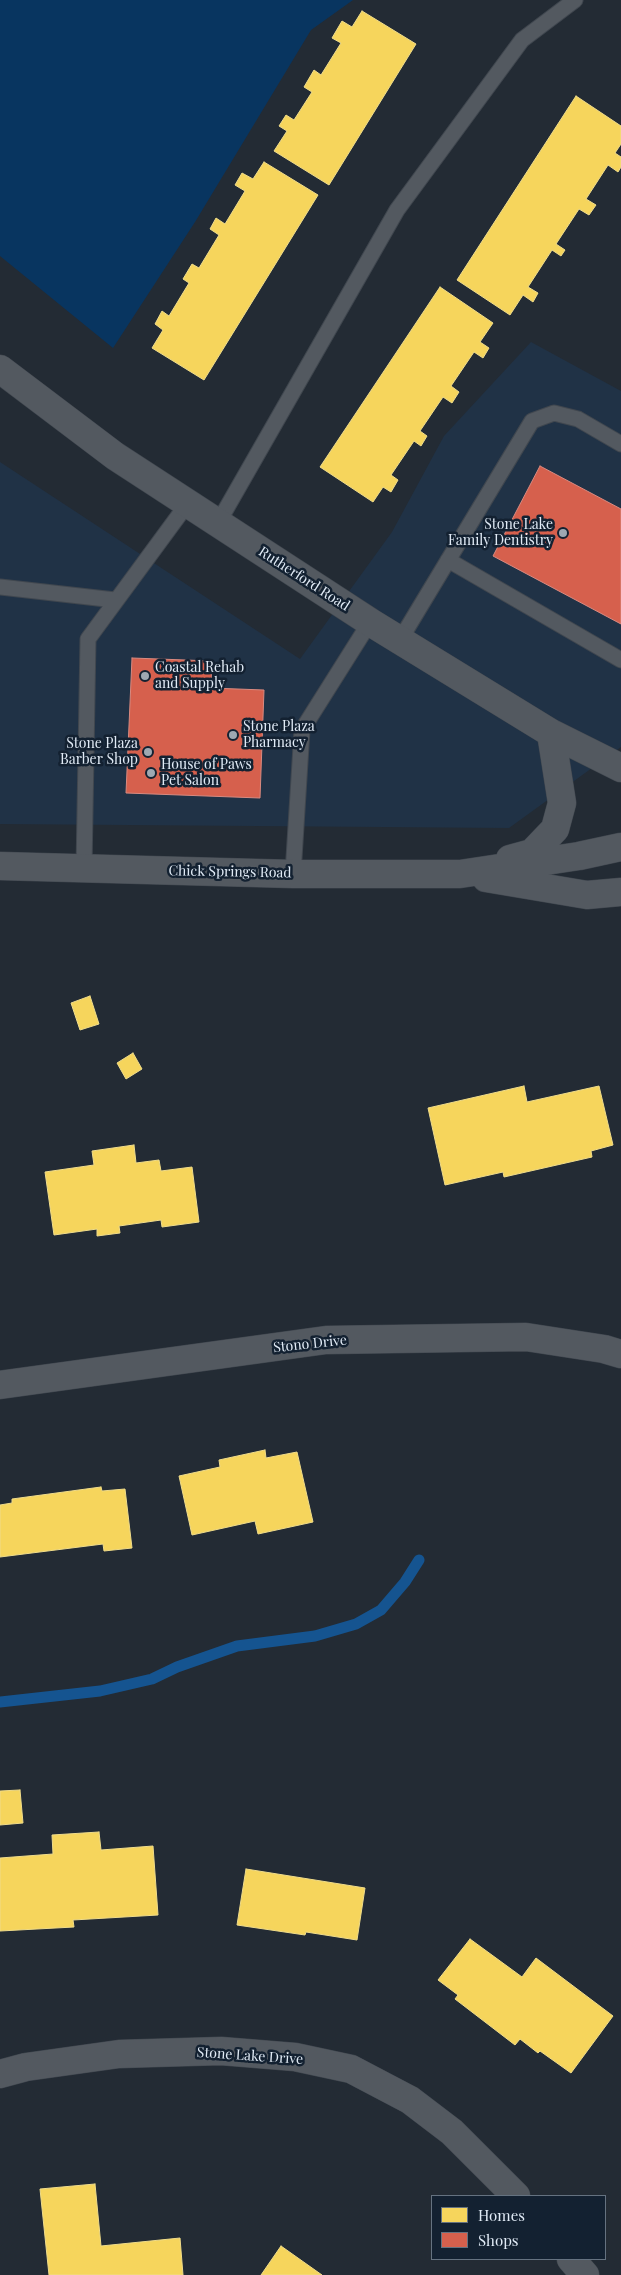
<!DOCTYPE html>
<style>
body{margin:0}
#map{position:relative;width:621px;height:2275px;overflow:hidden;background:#232b34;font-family:"Playfair Display",serif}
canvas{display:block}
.legend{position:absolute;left:431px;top:2195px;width:175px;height:65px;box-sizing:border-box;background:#132131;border:1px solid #657280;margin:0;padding:6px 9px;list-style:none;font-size:15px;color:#e1ebf6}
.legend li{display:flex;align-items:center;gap:10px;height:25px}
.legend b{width:25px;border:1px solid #657280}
</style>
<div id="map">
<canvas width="621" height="2275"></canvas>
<ul class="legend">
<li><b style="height:14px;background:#f6d55c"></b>Homes</li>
<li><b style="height:14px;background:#d6604d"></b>Shops</li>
</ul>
</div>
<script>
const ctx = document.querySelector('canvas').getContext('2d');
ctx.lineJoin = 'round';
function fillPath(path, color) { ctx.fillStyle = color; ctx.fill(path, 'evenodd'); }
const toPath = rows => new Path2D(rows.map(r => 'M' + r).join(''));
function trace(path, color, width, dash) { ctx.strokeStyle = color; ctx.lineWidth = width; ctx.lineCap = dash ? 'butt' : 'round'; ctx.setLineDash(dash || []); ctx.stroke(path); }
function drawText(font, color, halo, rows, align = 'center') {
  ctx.font = font + ' "Playfair Display",serif'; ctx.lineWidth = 5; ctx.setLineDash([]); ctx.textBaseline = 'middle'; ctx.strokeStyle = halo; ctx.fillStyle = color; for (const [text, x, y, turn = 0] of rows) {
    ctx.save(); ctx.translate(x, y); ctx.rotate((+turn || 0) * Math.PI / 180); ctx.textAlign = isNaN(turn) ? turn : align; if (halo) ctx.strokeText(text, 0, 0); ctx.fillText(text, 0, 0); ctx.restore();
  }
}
const built = toPath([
 [531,342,621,391,621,747,509,828,0,824,0,462,300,659,392,532,444,436]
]);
const green = toPath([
 [0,0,353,0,311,30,195,222,113,348,0,256]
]);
const homes = toPath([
 [362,11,416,44,329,185,274,151,287,131,279,126,286,115,294,120,312,92,304,87,314,70,321,75,341,43,332,38,342,21,352,27,362,11],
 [576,96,621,126,621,144,615,153,621,157,621,167,618,172,608,165,586,199,596,205,589,215,579,209,556,244,565,250,561,256,552,250,528,287,538,293,533,302,523,295,510,315,457,280,576,96],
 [264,162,318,195,204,380,152,348,163,330,155,324,162,311,169,316,189,283,183,279,192,264,199,268,219,235,210,229,216,218,225,224,245,191,235,185,242,173,253,179,264,162],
 [440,287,493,323,480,342,489,348,483,358,474,352,451,386,459,392,452,403,443,397,420,431,427,436,421,446,414,441,391,475,398,480,391,492,383,487,373,502,320,467,440,287],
 [90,996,99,1024,80,1030,71,1003,90,996],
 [133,1053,142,1069,126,1079,117,1063,133,1053],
 [524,1086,527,1102,599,1086,613,1145,591,1151,592,1157,504,1177,503,1172,445,1185,428,1108,524,1086],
 [134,1145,136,1163,159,1160,161,1171,192,1167,199,1222,162,1227,161,1220,119,1226,120,1233,97,1236,97,1229,54,1235,45,1172,94,1165,92,1151,134,1145],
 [265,1450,266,1458,297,1452,313,1522,258,1534,255,1521,192,1535,179,1476,220,1467,219,1460,265,1450],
 [101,1487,102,1491,125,1489,132,1548,104,1551,103,1544,0,1557,0,1505,12,1503,12,1499,101,1487],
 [20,1790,23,1823,0,1825,0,1791,20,1790],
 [99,1832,101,1850,153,1846,158,1915,73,1920,74,1927,0,1931,0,1858,53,1854,52,1835,99,1832],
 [246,1869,365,1888,357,1940,306,1932,305,1935,237,1925,246,1869],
 [470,1939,522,1977,536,1958,613,2016,571,2073,540,2051,538,2053,520,2039,515,2045,455,1999,458,1995,438,1980,470,1939],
 [95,2184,101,2246,180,2238,183,2275,49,2275,40,2189,95,2184],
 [281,2246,322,2275,261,2275,281,2246]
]);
const shops = toPath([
 [540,466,621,509,621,624,493,556,540,466],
 [132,658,212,661,211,688,264,690,260,798,126,793,132,658]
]);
const stream = toPath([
 [0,1702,100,1691,152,1679,177,1667,237,1646,315,1636,356,1624,381,1610,405,1582,419,1560]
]);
const service = toPath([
 [218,523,397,210,522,40,575,0],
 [448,560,621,660],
 [0,587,115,600],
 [400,640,532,421,554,413,578,419,621,444],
 [84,869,88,639,188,503],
 [293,874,302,730,370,622]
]);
const minor = toPath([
 [0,1385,326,1340,526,1337,604,1349,621,1354],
 [0,2074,26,2067,119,2054,221,2051,295,2057,351,2069,410,2100,452,2132,516,2196],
 [571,2259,585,2275]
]);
const tertiary = toPath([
 [0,369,115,456,370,622,551,733,621,768],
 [510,859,532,853,555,829,562,803,551,733],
 [0,866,293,874,460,874,579,856,621,847],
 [486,878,587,895,621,892]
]);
const markers = [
 [563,533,5,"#9ea8b2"],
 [145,676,5,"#9ea8b2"],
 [233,735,5,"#9ea8b2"],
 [148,752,5,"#9ea8b2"],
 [151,773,5,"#9ea8b2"]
];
const poiNames = [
 ["Stone Lake",553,525,"right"],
 ["Family Dentistry",553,541,"right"],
 ["Coastal Rehab",155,668],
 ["and Supply",155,684],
 ["Stone Plaza",243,727],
 ["Pharmacy",243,743],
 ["Stone Plaza",138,744,"right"],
 ["Barber Shop",138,760,"right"],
 ["House of Paws",161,765],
 ["Pet Salon",161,781]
];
const streetNames = [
 ["Rutherford Road",304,579,33],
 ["Chick Springs Road",230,872,1],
 ["Stono Drive",310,1344,-6],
 ["Stone Lake Drive",250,2056,4]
];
fillPath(built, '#203246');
fillPath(green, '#083560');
fillPath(homes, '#f6d55c');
trace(homes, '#f0dc8a', 1);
fillPath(shops, '#d6604d');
trace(shops, '#d98a80', 1);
trace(stream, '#155490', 11);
trace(service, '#40474f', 17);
trace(minor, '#40474f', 29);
trace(tertiary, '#40474f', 29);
trace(service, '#535960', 15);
trace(minor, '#535960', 28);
trace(tertiary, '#535960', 28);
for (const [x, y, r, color] of markers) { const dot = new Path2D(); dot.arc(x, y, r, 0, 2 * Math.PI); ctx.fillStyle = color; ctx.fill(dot); trace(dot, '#132131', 2); }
drawText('14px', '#e1ebf6', '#132131', poiNames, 'left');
drawText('14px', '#e1ebf6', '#132131', streetNames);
</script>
